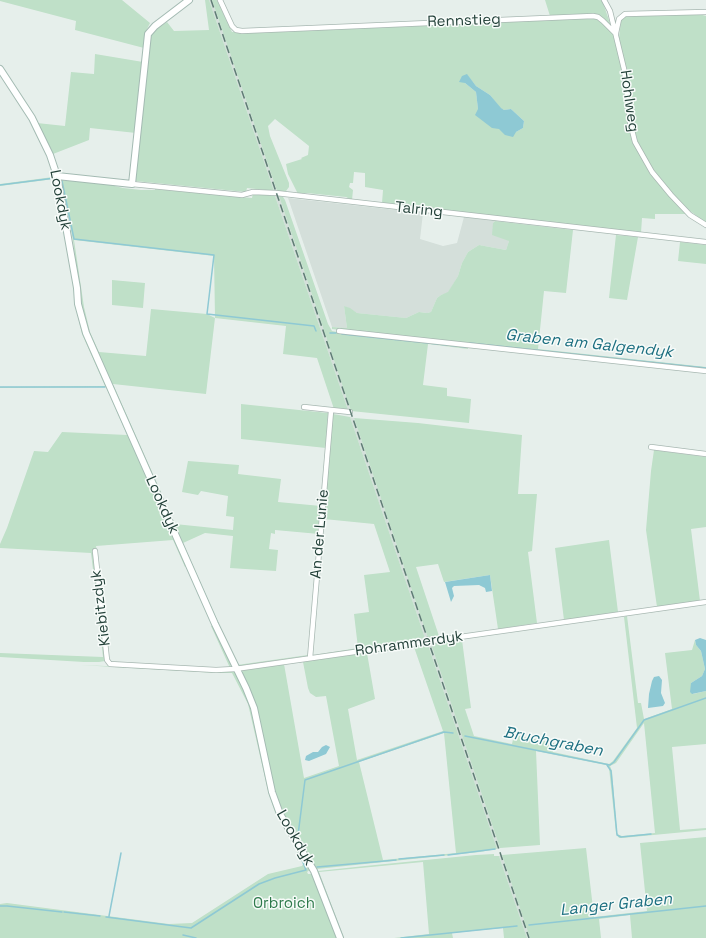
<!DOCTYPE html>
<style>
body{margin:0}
canvas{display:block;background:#e6efeb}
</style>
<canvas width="706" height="938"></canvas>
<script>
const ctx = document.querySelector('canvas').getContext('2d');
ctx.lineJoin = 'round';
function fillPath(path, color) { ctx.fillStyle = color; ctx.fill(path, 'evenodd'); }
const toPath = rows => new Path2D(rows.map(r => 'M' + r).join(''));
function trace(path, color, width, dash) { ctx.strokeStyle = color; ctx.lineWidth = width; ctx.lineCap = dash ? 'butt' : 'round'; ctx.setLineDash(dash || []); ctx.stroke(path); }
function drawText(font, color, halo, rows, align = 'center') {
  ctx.font = font + ' "Space Grotesk",sans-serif'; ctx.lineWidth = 3; ctx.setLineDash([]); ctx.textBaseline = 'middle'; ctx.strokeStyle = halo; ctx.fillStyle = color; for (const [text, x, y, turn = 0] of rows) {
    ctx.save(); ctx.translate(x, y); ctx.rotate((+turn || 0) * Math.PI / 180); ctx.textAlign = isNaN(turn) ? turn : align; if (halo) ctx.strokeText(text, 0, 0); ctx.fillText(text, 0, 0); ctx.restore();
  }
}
const built = toPath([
 [209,0,212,0,277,191,274,191],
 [275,196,279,196,351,411,348,410],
 [288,198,423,213,420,239,443,246,457,243,464,217,495,221,493,223,509,241,506,250,479,245,468,252,462,263,458,276,448,293,441,295,437,298,431,312,427,313,419,312,406,318,357,313,344,306,347,328,332,327],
 [350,417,354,418,428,638,425,638],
 [431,644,500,848,497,849,428,645],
 [502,855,530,938,527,938,499,856]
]);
const green = toPath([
 [0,0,122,0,150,23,146,31,144,48,75,30,76,21,0,1],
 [205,0,209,0,274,191,247,188,246,192,135,181,150,37,152,32,167,22,174,31,209,30],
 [212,0,217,0,232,32,586,17,599,19,613,32,622,69,627,117,632,140,650,174,686,214,655,214,655,219,642,218,641,233,382,203,383,190,365,187,365,173,354,172,353,183,350,183,349,187,353,190,352,200,346,197,307,193,298,194,288,174,286,164,302,159,301,158,308,155,309,146,275,119,268,126,270,136,289,183,289,187,286,191,283,192,277,191],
 [467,75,476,86,490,95,500,108,504,110,511,109,524,121,523,128,516,132,478,109,476,92,465,83],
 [545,0,602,0,611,26,598,16,550,16],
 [699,14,706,16,706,223,689,210,668,189,646,159,636,141,632,121,627,73,619,38,621,20,626,16],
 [95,54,143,62,136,133,90,128,89,140,53,154,37,123,65,126,71,72,94,74],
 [53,177,54,179,0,186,0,184],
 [61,180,106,184,123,188,141,190,155,190,155,189,252,198,253,193,275,196,348,410,334,409,317,358,283,354,286,326,215,318,206,394,113,384,175,524,233,530,234,517,226,516,228,496,201,491,198,495,182,492,188,461,239,465,238,474,281,479,278,502,321,506,319,534,275,530,275,534,271,533,269,549,278,550,276,571,230,568,233,536,205,533,183,543,237,665,308,655,307,656,238,666,236,665,87,330,80,301,73,240],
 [74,240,214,256,215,318,207,314,151,309,146,356,99,352,90,332,84,307],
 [279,196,283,197,285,200,328,324,332,331,337,332,468,346,468,349,428,344,423,385,447,388,447,396,471,399,469,423,351,411],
 [495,221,573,230,566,293,544,291,538,349,706,367,706,369,332,329,332,327,347,328,344,306,350,308,357,313,406,318,419,312,427,313,431,312,437,298,441,295,448,292,458,276,462,263,468,252,479,245,506,250,509,241,492,235,493,223],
 [616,235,638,237,627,300,609,298],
 [680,242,706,245,706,264,678,261],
 [112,280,145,283,143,308,112,305],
 [74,300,77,301,80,321,187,565,185,567,173,540,96,546,97,551,93,553,99,605,98,610,91,553,0,548,0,544,7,528,34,451,48,452,62,432,127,435,106,387,0,388,0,387,105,386,82,334],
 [241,404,328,413,326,448,241,439],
 [333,414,350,417,425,638,420,639,420,642,313,655,358,648,354,614,369,612,364,575,390,572,374,524,324,519],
 [354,418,418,423,522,435,518,494,537,494,532,551,528,552,537,623,498,629,490,575,444,582,438,564,416,567,439,636,428,638],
 [654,450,706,457,706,527,691,529,700,601,657,607,646,530,651,471],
 [609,540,618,612,564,620,555,548],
 [98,614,101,617,105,661,99,662,84,662,0,657,0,653,103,657],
 [627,616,638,703,641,703,644,719,672,709,665,653,692,650,695,640,696,645,701,651,705,669,702,676,691,683,693,694,706,691,706,744,672,747,680,830,706,828,706,830,622,838,619,838,616,833,609,768,606,765,536,751,540,845,500,848,431,644,462,640,471,708,465,709,474,736,512,744,514,735,554,743,553,752,609,764,613,761,637,728,624,617],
 [644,723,655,833,622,836,619,835,617,833,612,771,610,766,616,763],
 [211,626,214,626,231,664,230,668],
 [421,644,422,646,428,645,497,849,480,852,317,869,313,865,305,851,288,825,276,798,242,673,243,670,245,668],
 [414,647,443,731,357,760,348,709,375,699,367,653],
 [303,662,308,688,310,693,316,697,326,696,339,766,304,778,284,664],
 [444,733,456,853,383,860,359,762],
 [80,665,234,671,237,674,253,711,270,791,311,869,307,872,308,874,313,874,338,938,0,938,0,904,7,903,169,924,192,923,268,874,302,866,303,864,294,846,296,845,275,812,269,795,248,704,232,673,217,673],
 [706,837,706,938,632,938,630,915,599,919,601,938,530,938,502,855,586,848,594,917,647,911,640,843],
 [494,854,494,856,499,856,527,938,504,938,503,928,452,933,453,938,394,938,429,934,423,862,319,872,344,938,342,938,317,873,318,871,365,866,476,855]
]);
const water = toPath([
 [467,74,476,86,490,95,501,108,504,110,511,109,524,121,523,128,516,132,513,137,505,135,499,129,492,128,475,115,478,109,476,92,465,83,459,82,462,76],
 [490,575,492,591,486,592,485,588,479,585,454,586,452,588,454,596,451,602,445,582],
 [700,638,706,640,706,691,692,694,690,692,691,683,702,676,705,669,701,651,696,645,695,640],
 [659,676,662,680,661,693,665,703,663,706,648,708,649,694,652,681,654,677],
 [326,745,330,747,326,754,309,761,305,760,306,756,313,752,318,752,322,747]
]);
const stream = toPath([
 [62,181,74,239,214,255,207,314,314,326,316,331],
 [0,185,55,178],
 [330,333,336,333],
 [342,334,466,347],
 [470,343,706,368],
 [0,387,105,387],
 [465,736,610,765,614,762,644,720,706,698],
 [607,765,611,771,617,835,621,837,651,834],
 [298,835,305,780,444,732,453,733],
 [448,855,495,849],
 [399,859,444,855],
 [317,867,396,860],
 [0,906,7,906,62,912],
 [64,912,100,916],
 [109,916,121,853],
 [106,917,191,928,259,884,275,878,306,870,298,849],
 [529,925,706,906],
 [183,935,196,938],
 [401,938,517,926]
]);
const street = toPath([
 [220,0,232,26,236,30,242,31,593,16,598,17,603,21,616,34],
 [604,0,610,11,624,69,630,122,635,142,652,172,671,195,690,215,706,225],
 [616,33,619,19,625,14,706,12],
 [132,184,242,195,253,192,276,193,706,242],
 [339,331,706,371],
 [304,407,350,412],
 [651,447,706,454],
 [95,551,107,660,110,664,216,670,235,669,706,602],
 [310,658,331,411]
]);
const secondary = toPath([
 [0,69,32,118,50,155,57,176,77,288,78,304,86,333,215,624,246,688,254,708,272,792,280,814,314,871,340,938],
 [57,176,132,184,148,34,155,26,189,0]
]);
const rail = toPath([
 [211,0,529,938]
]);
const streetNames = [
 ["Rennstieg",464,21,-2],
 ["Hohlweg",629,101,82],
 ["Lookdyk",60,200,79],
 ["Talring",419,210,6],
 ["Lookdyk",162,505,66],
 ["An der Lunie",320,534,-85],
 ["Kiebitzdyk",101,608,-97],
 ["Rohrammerdyk",409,644,-8],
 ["Lookdyk",295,838,60]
];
const parkNames = [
 ["Orbroich",284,904]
];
const waterNames = [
 ["Graben am Galgendyk",589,344,6],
 ["Bruchgraben",553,742,11],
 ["Langer Graben",616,905,-6]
];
fillPath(built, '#d4dfda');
fillPath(green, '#bfe0c8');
fillPath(water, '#8ec9d4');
trace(stream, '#8ec9d4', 1.5);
trace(street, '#a8b8b2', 6);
trace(secondary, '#a4bbb3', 8);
trace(street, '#fff', 4.5);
trace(secondary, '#fff', 6);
trace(rail, '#5f7d75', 1.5, [8, 4]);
drawText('15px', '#24423a', '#f7fbf9', streetNames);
drawText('15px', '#2d7a4b', '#f7fbf9', parkNames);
drawText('italic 16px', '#1c6f80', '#f7fbf9', waterNames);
</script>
